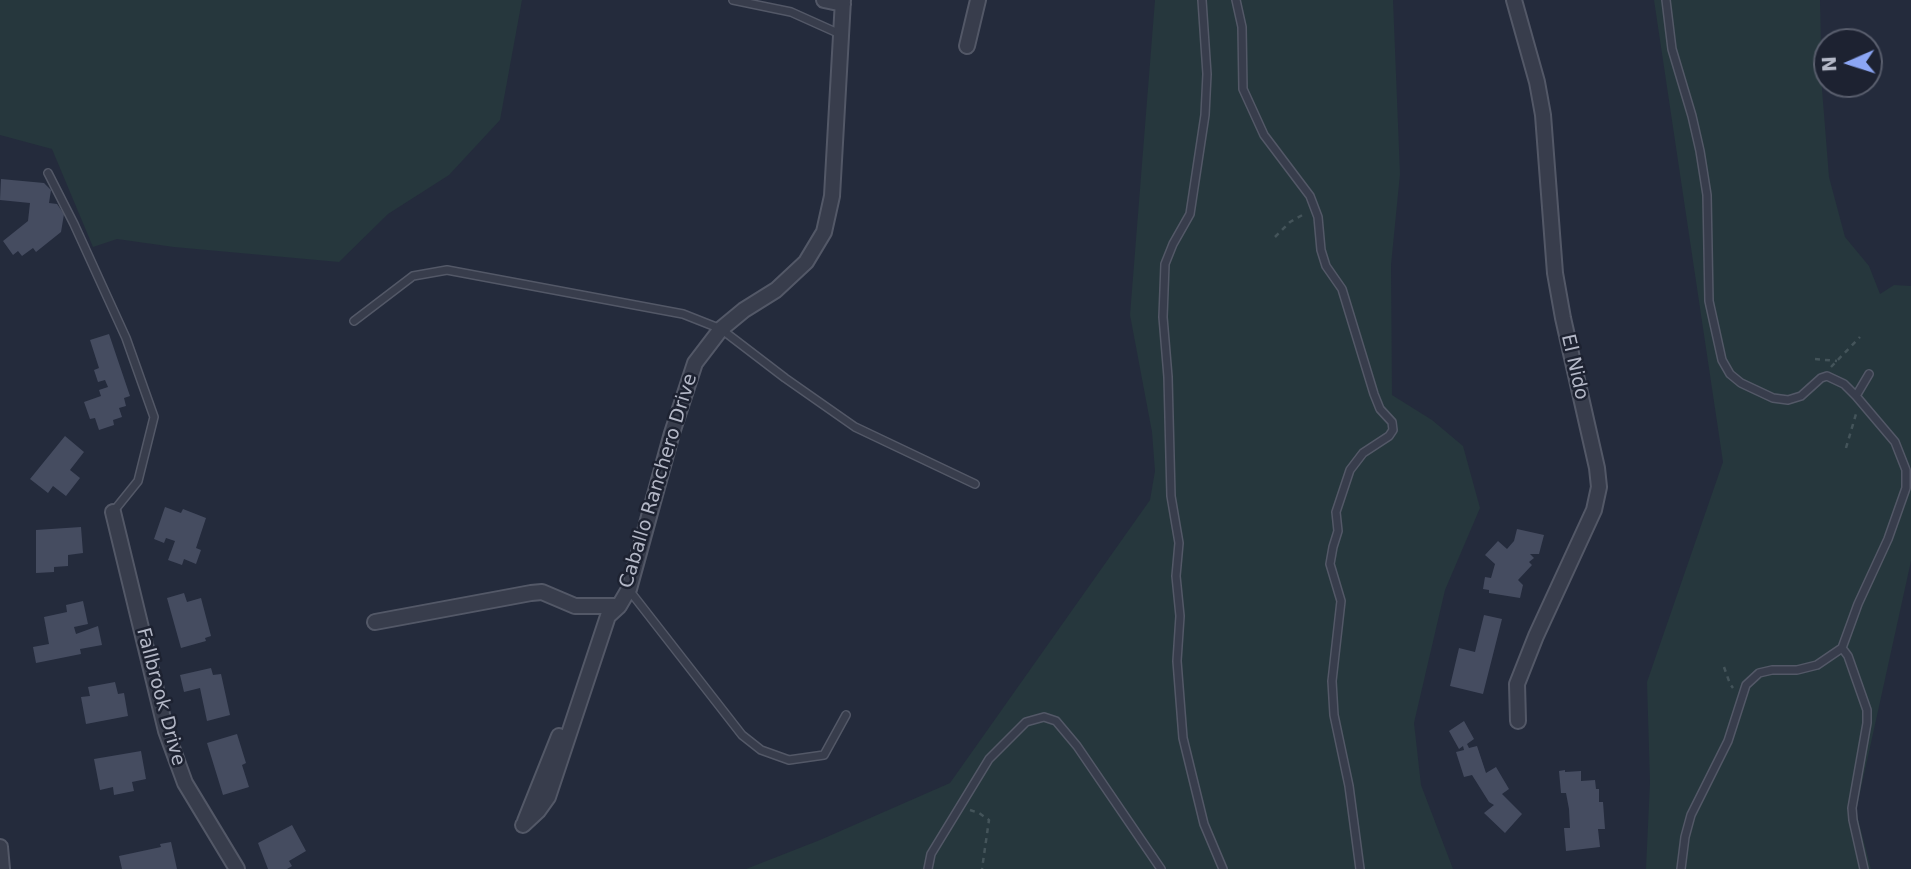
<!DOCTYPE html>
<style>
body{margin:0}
#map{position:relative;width:1911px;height:869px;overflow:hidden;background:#242b3c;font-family:"DejaVu Sans",sans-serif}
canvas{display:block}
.north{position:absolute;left:1813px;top:28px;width:70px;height:70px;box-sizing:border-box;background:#1d2231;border:2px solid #595e6d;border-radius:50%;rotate:267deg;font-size:19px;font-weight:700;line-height:28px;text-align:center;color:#b4b8c7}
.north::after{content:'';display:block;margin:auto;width:24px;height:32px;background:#8ca6f4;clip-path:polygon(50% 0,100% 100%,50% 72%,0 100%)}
</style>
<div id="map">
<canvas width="1911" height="869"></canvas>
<div class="north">N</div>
</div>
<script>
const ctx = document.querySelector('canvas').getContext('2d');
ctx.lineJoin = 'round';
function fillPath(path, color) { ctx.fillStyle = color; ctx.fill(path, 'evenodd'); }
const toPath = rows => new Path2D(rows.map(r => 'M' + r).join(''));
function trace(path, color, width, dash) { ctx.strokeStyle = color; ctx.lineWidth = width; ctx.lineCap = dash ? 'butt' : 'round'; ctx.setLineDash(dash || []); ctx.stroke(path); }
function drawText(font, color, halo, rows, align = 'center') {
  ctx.font = font + ' "DejaVu Sans",sans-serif'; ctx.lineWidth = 5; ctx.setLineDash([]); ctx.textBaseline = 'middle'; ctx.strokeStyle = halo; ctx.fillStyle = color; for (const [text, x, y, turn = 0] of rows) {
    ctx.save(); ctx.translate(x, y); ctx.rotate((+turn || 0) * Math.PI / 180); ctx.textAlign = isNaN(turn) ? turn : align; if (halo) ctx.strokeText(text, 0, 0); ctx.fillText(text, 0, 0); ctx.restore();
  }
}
const green = toPath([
 [0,0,522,0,500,120,449,175,388,214,339,262,174,247,117,239,93,247,52,149,0,135],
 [1155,0,1393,0,1400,174,1391,265,1392,395,1432,420,1463,446,1480,508,1445,590,1414,723,1421,785,1453,869,746,869,820,840,950,783,1150,500,1155,471,1152,432,1130,315],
 [1654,0,1820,0,1822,89,1829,177,1845,237,1869,266,1880,294,1894,285,1911,286,1911,561,1856,811,1871,869,1646,869,1650,783,1647,682,1723,462]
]);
const building = toPath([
 [1,179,44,183,51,190,49,203,57,204,64,214,61,232,36,252,33,248,22,256,18,251,13,255,3,241,28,221,30,203,0,200],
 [109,334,130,396,124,398,126,406,119,408,122,417,113,420,114,425,99,430,95,418,90,419,84,402,101,396,99,390,108,387,105,380,98,382,94,370,99,368,90,340],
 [65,436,84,452,70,470,80,478,66,496,53,486,48,493,30,479],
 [165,507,181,513,183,509,206,518,196,548,201,550,196,564,184,559,182,565,168,560,175,541,166,538,164,543,154,539],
 [81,527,83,553,68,555,68,566,54,567,54,572,36,573,36,530],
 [1517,529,1544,535,1539,554,1530,554,1534,558,1529,562,1532,565,1518,580,1523,585,1520,598,1489,593,1489,590,1483,589,1485,577,1491,578,1495,564,1485,555,1498,541,1507,549,1514,541],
 [184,593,187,602,201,598,211,636,205,638,206,641,181,648,167,598],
 [83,601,88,624,74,627,76,634,98,626,102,645,80,649,81,654,36,663,33,647,49,644,44,617,67,612,66,605],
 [1484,615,1502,619,1483,694,1450,686,1459,648,1475,652],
 [211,668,213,675,221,674,230,715,207,721,200,688,184,692,180,675],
 [115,682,118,694,124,693,128,716,86,724,81,697,90,696,88,687],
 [1464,721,1474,739,1467,744,1469,748,1477,746,1486,773,1496,767,1509,789,1502,794,1522,814,1505,833,1484,813,1494,805,1489,802,1472,775,1464,777,1456,752,1464,750,1463,746,1459,749,1449,731],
 [237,734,246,763,242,765,249,787,223,795,207,743],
 [141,751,146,779,132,782,134,791,114,795,113,787,100,790,94,759],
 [1565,770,1565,772,1581,771,1581,781,1595,780,1596,789,1599,789,1599,802,1603,802,1605,829,1598,829,1600,847,1566,851,1564,828,1570,828,1569,809,1566,793,1561,793,1559,771],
 [292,825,306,851,289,861,292,866,287,869,268,869,258,843],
 [171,842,177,869,122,869,119,856,161,847,160,844]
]);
const path = toPath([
 [1275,237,1290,222,1306,213],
 [1815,359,1837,361],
 [1831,367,1860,337],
 [1846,448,1856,414],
 [1724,667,1730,684,1733,688],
 [970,810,979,813,989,820,982,869]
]);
const service = toPath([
 [733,0,791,12,840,34],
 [1202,0,1207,74,1205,115,1190,214,1173,244,1165,264,1163,317,1168,377,1171,496,1179,543,1176,576,1180,616,1177,661,1183,738,1204,824,1223,869],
 [1236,0,1242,27,1243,89,1264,135,1310,196,1318,217,1321,250,1326,266,1342,289,1374,394,1380,409,1392,422,1393,430,1389,436,1363,453,1350,470,1336,512,1338,531,1333,547,1330,564,1341,601,1332,681,1334,715,1349,786,1360,869],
 [1666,0,1672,49,1692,116,1700,151,1707,195,1709,301,1722,360,1730,374,1741,383,1773,398,1788,400,1801,396,1821,378,1827,376,1844,384,1856,396,1869,374],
 [48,173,74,224,126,338,154,417,138,481,113,512],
 [354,321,413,276,447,270,683,314,721,329,785,378,855,427,975,484],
 [629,590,742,735,761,750,789,760,824,755,846,715],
 [1842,648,1848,656,1867,710,1867,723,1852,808,1853,820,1864,869],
 [928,869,931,854,989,759,1026,722,1044,717,1056,721,1077,746,1161,869],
 [1681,869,1685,837,1691,815,1728,741,1746,685,1759,673,1772,670,1797,670,1817,665,1842,648,1858,604,1888,539,1906,488,1906,470,1895,442,1856,396]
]);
const minor = toPath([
 [824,0,843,4],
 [1514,0,1537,82,1543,115,1555,273,1563,318,1597,468,1599,487,1594,510,1536,636,1517,684,1518,721],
 [967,46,978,0],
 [113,512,166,731,185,783,237,869],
 [375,622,531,593,542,592,575,606,619,606],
 [525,821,559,736],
 [523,825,538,811,548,797,608,616,619,606,629,589,672,433,695,363,721,329,744,310,776,290,806,262,824,232,832,196,843,0],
 [0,847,2,869]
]);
const streetNames = [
 ["El Nido",1574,367,77],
 ["Caballo Ranchero Drive",659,481,-73],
 ["Fallbrook Drive",160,697,75]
];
fillPath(green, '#26373d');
fillPath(building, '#454c60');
trace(service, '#535867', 10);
trace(minor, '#535867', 18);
trace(path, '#44545a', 2.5, [5, 5]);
trace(service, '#383d4c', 7);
trace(minor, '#383d4c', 14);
drawText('19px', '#b4b8c7', '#1d2231', streetNames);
</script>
